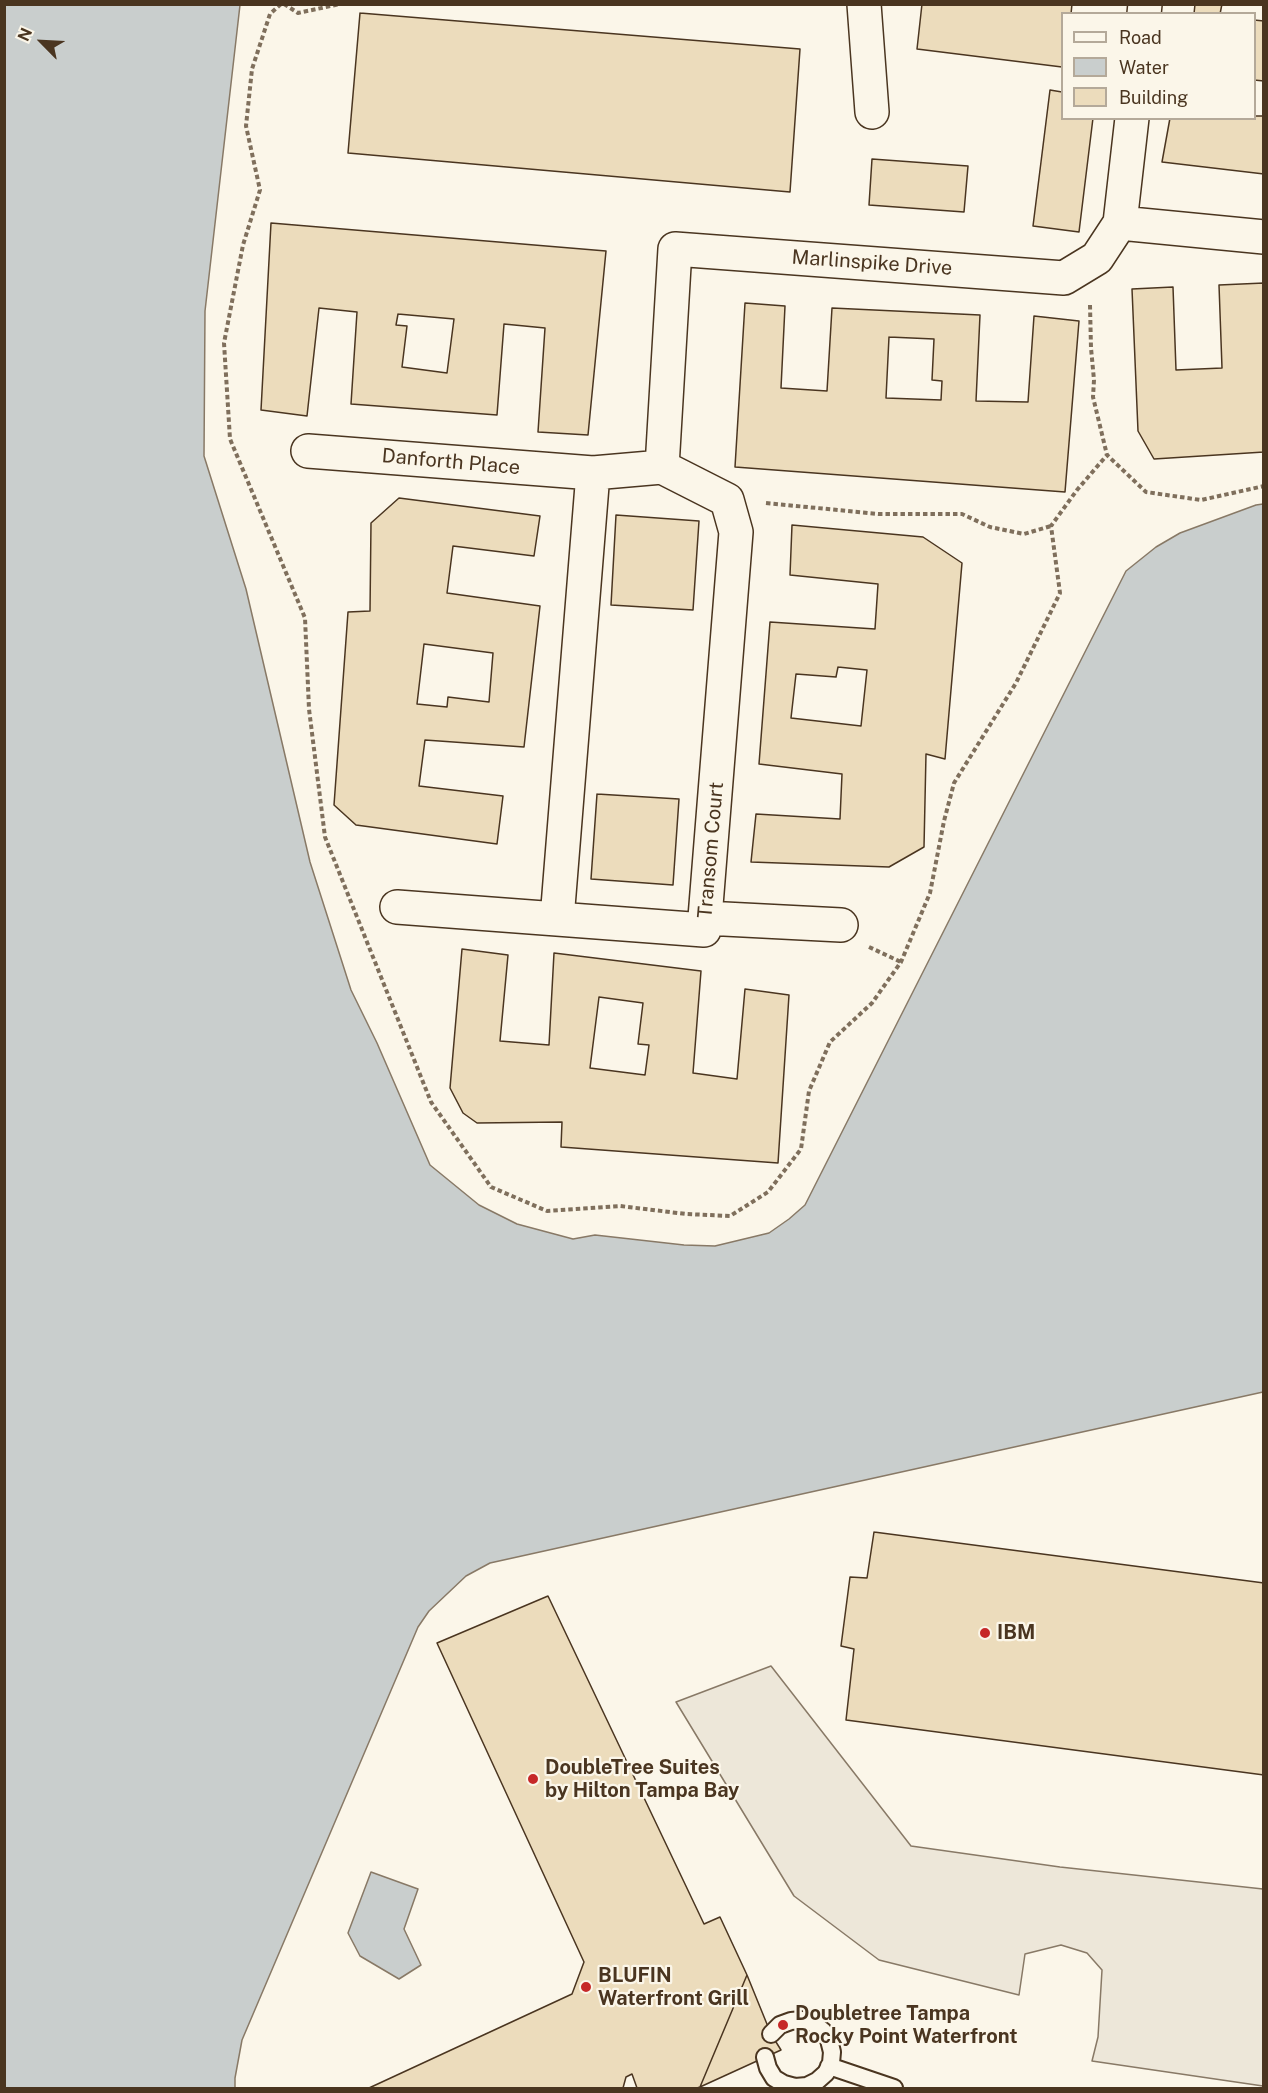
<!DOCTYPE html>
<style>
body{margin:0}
#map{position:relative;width:1268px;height:2093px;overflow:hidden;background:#fbf6e9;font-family:"Public Sans",sans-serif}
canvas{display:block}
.frame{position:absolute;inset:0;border:6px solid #4a3520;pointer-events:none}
.legend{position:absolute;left:1061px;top:12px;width:195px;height:108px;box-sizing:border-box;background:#fbf6e9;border:2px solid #b4a999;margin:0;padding:8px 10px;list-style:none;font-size:18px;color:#4a3520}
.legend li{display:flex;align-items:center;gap:12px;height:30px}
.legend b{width:30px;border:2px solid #b4a999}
.north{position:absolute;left:12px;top:12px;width:60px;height:60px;-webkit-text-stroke:4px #fbf6e9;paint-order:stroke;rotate:294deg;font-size:16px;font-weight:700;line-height:24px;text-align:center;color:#4a3520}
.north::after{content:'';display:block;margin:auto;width:21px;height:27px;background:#4a3520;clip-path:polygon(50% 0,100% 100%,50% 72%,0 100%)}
</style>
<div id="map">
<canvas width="1268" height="2093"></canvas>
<div class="frame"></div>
<ul class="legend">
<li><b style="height:8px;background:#fbf6e9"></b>Road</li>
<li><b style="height:16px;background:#c9cecd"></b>Water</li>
<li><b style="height:16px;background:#ecdcbc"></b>Building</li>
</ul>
<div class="north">N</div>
</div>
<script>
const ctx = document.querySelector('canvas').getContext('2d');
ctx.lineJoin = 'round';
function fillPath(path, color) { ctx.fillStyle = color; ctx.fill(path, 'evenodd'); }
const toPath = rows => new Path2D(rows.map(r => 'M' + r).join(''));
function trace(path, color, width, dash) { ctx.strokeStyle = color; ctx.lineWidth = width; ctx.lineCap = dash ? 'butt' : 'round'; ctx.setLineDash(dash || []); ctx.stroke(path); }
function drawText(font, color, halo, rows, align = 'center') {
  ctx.font = font + ' "Public Sans",sans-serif'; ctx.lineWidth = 4.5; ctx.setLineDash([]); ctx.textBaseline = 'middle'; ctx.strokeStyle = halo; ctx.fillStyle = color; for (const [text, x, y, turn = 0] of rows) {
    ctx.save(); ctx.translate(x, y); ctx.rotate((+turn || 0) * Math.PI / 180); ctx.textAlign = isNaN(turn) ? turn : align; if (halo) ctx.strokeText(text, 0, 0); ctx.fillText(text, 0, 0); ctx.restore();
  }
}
const parking = toPath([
 [771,1666,911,1846,1060,1867,1263,1889,1263,2086,1092,2061,1098,2037,1102,1970,1087,1953,1061,1945,1025,1954,1019,1995,879,1960,794,1896,676,1702,771,1666]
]);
const water = toPath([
 [5,4,240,5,205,311,204,456,246,589,310,862,351,990,377,1043,430,1165,479,1205,517,1224,573,1239,595,1235,684,1245,715,1246,769,1233,789,1219,805,1205,1126,571,1156,547,1180,533,1256,505,1263,504,1263,1392,490,1563,466,1576,429,1611,418,1627,242,2040,235,2078,235,2088,5,2088,5,4],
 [371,1872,418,1889,404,1929,421,1965,399,1979,360,1956,348,1933,371,1872]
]);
const building = toPath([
 [922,4,1072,4,1071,14,1062,14,1062,67,917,49,922,4],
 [1195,4,1222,4,1220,14,1194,14,1195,4],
 [360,13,800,49,790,192,348,153,360,13],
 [1254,20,1264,21,1264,81,1254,80,1254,20],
 [1050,90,1062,92,1062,118,1093,118,1079,232,1033,226,1050,90],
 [1254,116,1264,116,1264,174,1162,162,1170,118,1254,118,1254,116],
 [872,159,968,166,964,212,869,205,872,159],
 [271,223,606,251,588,435,538,432,545,328,504,324,497,415,351,404,357,312,319,308,307,416,261,410,271,223],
 [398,314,454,319,447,373,402,367,407,326,396,325,398,314],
 [1264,283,1264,452,1154,459,1138,431,1132,289,1173,287,1176,370,1222,368,1219,285,1264,283],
 [745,303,785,306,781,388,827,391,832,308,980,315,976,401,1028,402,1034,316,1079,321,1065,492,735,467,745,303],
 [889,337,934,339,932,380,942,381,941,400,886,398,889,337],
 [399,498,540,516,534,556,453,546,447,593,540,606,524,747,425,740,419,786,503,796,497,844,356,825,334,805,348,612,370,611,371,523,399,498],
 [424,644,493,653,489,702,448,697,447,707,417,704,424,644],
 [616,515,699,521,693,610,611,605,616,515],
 [792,525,923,537,962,563,945,759,926,754,924,847,889,867,751,862,756,814,840,819,842,774,759,764,770,622,875,629,878,584,790,575,792,525],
 [838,667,867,670,861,726,791,718,796,674,836,677,838,667],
 [597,794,679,799,673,885,591,879,597,794],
 [462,949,508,955,500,1041,549,1045,554,953,701,971,693,1073,737,1079,745,989,789,995,778,1163,561,1147,562,1122,477,1123,463,1113,450,1088,462,949],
 [599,997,643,1003,638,1044,649,1045,645,1075,590,1068,599,997],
 [874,1532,1264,1583,1264,1775,846,1720,854,1649,841,1646,850,1577,867,1578,874,1532],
 [548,1596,704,1924,720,1917,747,1975,700,2087,697,2088,637,2088,632,2074,626,2077,623,2088,369,2088,572,1994,584,1962,437,1643,548,1596],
 [747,1975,771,2034,781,2050,700,2087,747,1975]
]);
const path = toPath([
 [281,4,270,14,252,69,246,126,260,190,243,245,224,343,230,439,305,618,309,709,325,837,431,1102,491,1187,547,1211,620,1206,686,1214,730,1216,768,1192,801,1149,809,1091,830,1042,872,1003,901,962,930,893,944,821,954,783,1016,683,1060,593,1051,526,1077,490,1107,455,1146,492,1201,500,1264,486],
 [284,4,298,13,340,4],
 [1090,305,1091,348,1094,380,1093,397,1107,455],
 [766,503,878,514,962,514,990,527,1024,534,1051,526],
 [869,947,901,962]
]);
const lane = toPath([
 [765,2057,768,2068,774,2078,784,2084,795,2087,807,2086,817,2081,826,2073,831,2063,832,2052,829,2040,823,2031,813,2023,802,2020,791,2021,780,2025,771,2034],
 [829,2066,894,2088]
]);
const street = toPath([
 [864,4,872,112],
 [1144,14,1145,4],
 [1120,223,1132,118],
 [308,451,593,473,662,467,727,500,736,532,704,930,557,919,593,473],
 [662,467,675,249,1064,278,1097,258,1120,223,1264,237],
 [397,907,557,919],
 [705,918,841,925]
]);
const markers = [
 [985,1633,6,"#c62828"],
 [533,1779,6,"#c62828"],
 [586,1987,6,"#c62828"],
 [783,2025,6,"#c62828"]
];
const streetNames = [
 ["Marlinspike Drive",872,263,4],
 ["Danforth Place",451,462,5],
 ["Transom Court",711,850,-85]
];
const poiNames = [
 ["IBM",997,1633],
 ["DoubleTree Suites",545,1768],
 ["by Hilton Tampa Bay",545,1791],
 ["BLUFIN",598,1976],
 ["Waterfront Grill",598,1999],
 ["Doubletree Tampa",795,2014],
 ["Rocky Point Waterfront",795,2037]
];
fillPath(parking, '#ede7d9');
trace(parking, '#887966', 1.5);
fillPath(water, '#c9cecd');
trace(water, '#887966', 1.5);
fillPath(building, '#ecdcbc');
trace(building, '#4a3520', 1.5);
trace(lane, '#4a3520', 20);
trace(street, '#4a3520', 36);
trace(path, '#7f6f5c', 4, [4.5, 3]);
trace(lane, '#fbf6e9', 16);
trace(street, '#fbf6e9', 33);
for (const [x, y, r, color] of markers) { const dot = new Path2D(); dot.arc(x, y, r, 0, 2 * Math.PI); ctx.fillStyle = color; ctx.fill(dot); trace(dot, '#fbf6e9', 2); }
drawText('20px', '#4a3520', '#fbf6e9', streetNames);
drawText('bold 20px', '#4a3520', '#fbf6e9', poiNames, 'left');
</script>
